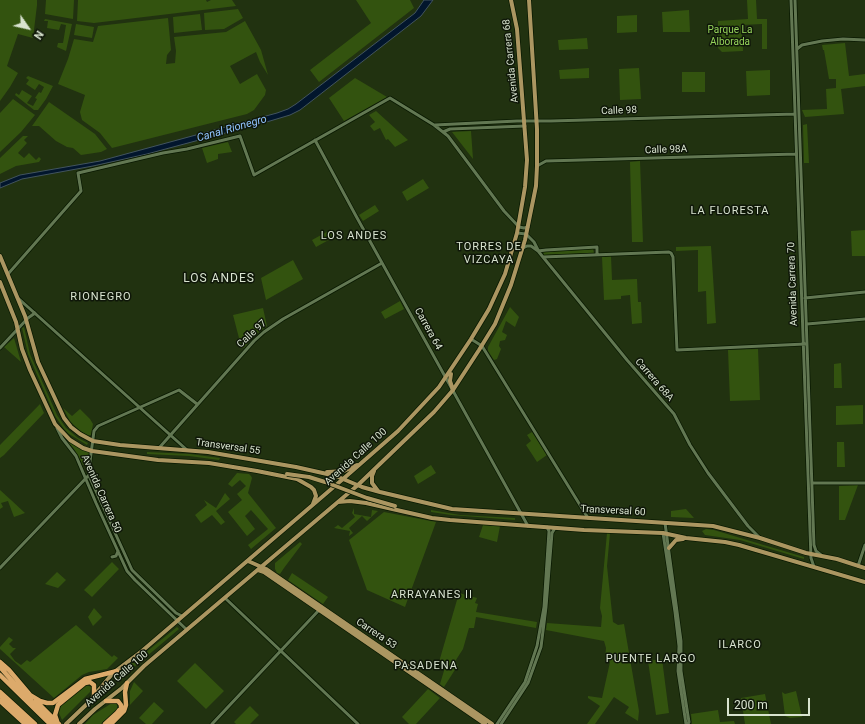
<!DOCTYPE html>
<style>
body{margin:0}
#map{position:relative;width:865px;height:724px;overflow:hidden;background:#213210;font-family:Roboto,sans-serif}
canvas{display:block}
.north{position:absolute;left:8px;top:8px;width:40px;height:40px;-webkit-text-stroke:3px #0f1709;paint-order:stroke;rotate:124deg;font-size:11px;font-weight:700;line-height:16px;text-align:center;color:#d8e3cf}
.north::after{content:'';display:block;margin:auto;width:14px;height:18px;background:#d8e3cf;clip-path:polygon(50% 0,100% 100%,50% 72%,0 100%)}
.scale{position:absolute;left:727px;top:698px;width:83px;height:18px;box-sizing:border-box;border:2px solid #d8e3cf;border-top:0;padding-left:5px;font-size:12px;line-height:14px;white-space:nowrap;color:#d8e3cf;-webkit-text-stroke:3px #0f1709;paint-order:stroke}
</style>
<div id="map">
<canvas width="865" height="724"></canvas>
<div class="north">N</div>
<div class="scale">200 m</div>
</div>
<script>
const ctx = document.querySelector('canvas').getContext('2d');
ctx.lineJoin = 'round';
function fillPath(path, color) { ctx.fillStyle = color; ctx.fill(path, 'evenodd'); }
const toPath = rows => new Path2D(rows.map(r => 'M' + r).join(''));
function trace(path, color, width, dash) { ctx.strokeStyle = color; ctx.lineWidth = width; ctx.lineCap = dash ? 'butt' : 'round'; ctx.setLineDash(dash || []); ctx.stroke(path); }
function drawText(font, color, halo, rows, align = 'center') {
  ctx.font = font + ' Roboto,sans-serif'; ctx.lineWidth = 3; ctx.setLineDash([]); ctx.textBaseline = 'middle'; ctx.strokeStyle = halo; ctx.fillStyle = color; for (const [text, x, y, turn = 0] of rows) {
    ctx.save(); ctx.translate(x, y); ctx.rotate((+turn || 0) * Math.PI / 180); ctx.textAlign = isNaN(turn) ? turn : align; if (halo) ctx.strokeText(text, 0, 0); ctx.fillText(text, 0, 0); ctx.restore();
  }
}
const green = toPath([
 [0,0,37,0,37,5,33,38,18,34,7,66,18,73,10,87,0,101],
 [46,0,74,0,73,19,45,14],
 [78,0,206,0,207,2,211,0,232,0,236,6,94,23,77,21],
 [356,0,410,0,414,8,319,82,310,70,371,23],
 [747,0,756,0,757,19,767,19,767,49,762,49,762,24,742,25,743,51,722,52,718,48,718,21,748,19],
 [238,9,243,18,224,29,205,30,204,13],
 [689,10,690,32,663,32,662,12],
 [200,14,202,30,174,33,173,17],
 [637,15,637,32,617,33,617,16],
 [168,18,171,50,167,55,166,64,175,63,176,51,174,37,226,32,245,21,261,50,268,75,260,62,256,52,230,66,240,84,257,74,266,90,265,95,254,110,247,114,112,148,100,133,82,120,80,112,85,95,58,84,68,59,74,39,93,42,98,26],
 [45,19,72,24,66,51,57,47,58,43,63,43,66,25,61,24,59,30,47,28,48,21,44,21],
 [76,24,94,27,92,38,74,35],
 [587,38,588,49,559,50,558,40],
 [845,43,849,76,865,74,865,86,841,89,844,114,805,117,802,110,827,109,826,89,836,88,836,79,829,79,824,50,823,50,822,45],
 [589,68,589,78,560,79,559,70],
 [639,68,641,99,620,100,619,69],
 [770,70,770,95,747,96,746,71],
 [682,72,705,72,705,92,682,92],
 [28,76,53,86,46,99,38,110,34,110,15,95,16,93,19,95,22,90,32,96,27,103,33,106,37,99,35,98,39,92,41,93,44,87,39,84,35,90,26,84,29,80,26,78],
 [355,78,387,97,344,121,329,98],
 [13,99,35,115,21,132,0,152,0,113],
 [49,102,95,134,107,149,101,152,81,155,73,148,67,147,56,141,39,126,32,126],
 [376,111,408,140,395,147,388,139,386,140,380,128,374,131,370,126,375,122,369,115],
 [807,124,809,163,804,163,803,125],
 [471,131,473,159,452,132],
 [23,136,28,136,24,140,27,143,18,153,24,158,29,153,36,160,39,157,41,159,39,162,16,166,0,174,0,158],
 [228,142,232,152,218,154,218,159,207,163,202,148],
 [640,161,643,242,632,242,630,162],
 [423,179,429,188,407,201,402,192],
 [375,205,379,211,363,221,359,215],
 [332,229,336,236,316,247,312,240],
 [865,230,865,256,852,256,851,231],
 [711,246,716,323,707,324,706,291,698,292,698,250,676,251,676,247],
 [593,249,594,253,544,255,543,251],
 [611,256,612,280,637,279,638,302,641,302,642,323,632,324,630,295,621,296,621,299,604,300,602,257],
 [293,260,303,279,266,300,261,278],
 [400,301,404,309,385,319,381,312],
 [510,307,519,317,515,327,506,321,502,332,507,335,505,340,500,341,499,346,501,349,497,359,494,360,488,351,488,347],
 [263,308,267,326,254,336,244,348,241,348,236,340,239,338,233,315],
 [24,327,30,354,57,415,66,428,78,438,88,443,87,445,69,434,64,429,55,416,28,354,22,328],
 [14,338,21,362,4,347],
 [758,349,760,400,730,401,728,350],
 [841,363,842,388,834,388,834,364],
 [40,404,44,413,4,455,0,458,0,445],
 [863,405,863,424,836,425,836,406],
 [63,408,72,416,80,409,90,419,93,424,91,435,88,436,79,430,70,421],
 [532,432,547,455,537,462,526,445,531,441,527,435],
 [64,437,69,442,90,452,88,464,86,465,83,465,74,449],
 [837,442,844,442,845,467,837,467],
 [147,452,190,454,220,458,219,460,189,456,147,454],
 [431,465,436,473,418,484,414,476],
 [237,473,249,474,251,476,252,478,248,493,276,528,251,549,248,545,268,529,251,510,245,516,255,529,247,536,228,512,242,500,237,494,246,486,240,480,232,487,228,484],
 [858,485,845,520,839,520,839,486],
 [0,490,11,500,25,513,14,517,8,501,1,503,3,507,0,509],
 [225,493,230,499,216,511,225,522,221,525,212,515,201,523,195,515,207,505,204,500,216,508],
 [354,508,354,514,371,517,372,510,378,511,367,521,362,516,349,528,353,533,349,536,350,531,334,528,338,525,342,528,355,517,352,513],
 [686,509,694,518,671,517,671,511],
 [431,510,460,515,515,518,515,520,451,515,431,512],
 [384,512,436,522,405,607,367,590,349,540],
 [483,525,500,526,497,542,479,537],
 [706,529,714,530,767,546,804,557,804,559,740,540,705,535,702,531],
 [607,533,610,533,607,566,613,622,618,625,624,624,639,711,638,721,625,713,629,707,614,697,595,724,587,724,600,706,588,698,588,696,602,698,610,662,605,660,606,648,604,641,546,630,547,623,601,627,602,616,600,608],
 [300,542,302,544,284,568,280,574,277,573,275,569,275,563],
 [112,562,119,569,92,597,84,590],
 [57,572,66,580,58,588,45,584],
 [292,573,328,597,323,604,288,580],
 [459,593,477,598,475,603,478,604,476,612,537,622,536,628,476,617,474,628,469,628,463,649,454,663,458,665,444,687,440,684,446,664,439,662],
 [94,608,102,617,93,626,88,617],
 [76,625,112,657,114,655,118,658,107,669,89,672,82,675,54,698,0,649,0,647,9,637,13,640,9,644,13,648,16,648,10,654,15,661,21,665,27,660,30,662],
 [177,627,179,629,133,668,122,680,117,680,118,675],
 [662,659,669,713,656,715,648,661],
 [195,663,224,691,206,709,177,681],
 [134,682,143,691,130,705,130,691],
 [87,685,91,687,90,692,62,720,59,713,61,706],
 [428,689,440,698,416,724,409,724,402,717],
 [796,691,802,717,790,718,785,716,782,692,785,694],
 [765,694,771,724,745,724,741,698],
 [154,702,164,711,152,724,146,724,139,718],
 [112,703,116,703,117,705,117,709,101,724,85,724,93,715],
 [250,706,259,715,250,724,236,724,234,722],
 [718,710,720,722,734,721,735,724,692,724,691,714]
]);
const water = toPath([
 [424,0,433,0,421,16,300,110,290,115,270,121,147,154,93,166,22,179,0,188,0,183,20,175,100,161,277,113,288,109,296,104,415,13,424,0]
]);
const minor = toPath([
 [791,0,811,558,814,567],
 [795,0,814,545,816,551,821,555],
 [797,49,802,45,822,41,843,39,865,40],
 [435,125,517,121,551,121,795,114],
 [443,132,450,129,525,126],
 [315,140,356,216,528,526],
 [537,166,546,161,796,154],
 [517,233,526,234,534,242,538,250],
 [523,248,527,246,531,246,538,251,627,360,674,414,690,445,708,473,748,526,759,537],
 [538,251,546,250,597,247,597,255],
 [543,257,669,252,671,253,673,257,677,350,805,344],
 [8,274,81,191,78,173,163,153,187,149,240,136,254,175,390,98,434,125,448,136,504,211,519,227,524,228,528,227],
 [805,298,865,292],
 [19,299,187,450],
 [807,324,865,319],
 [471,339,482,346,588,518],
 [0,348,28,318,35,313],
 [57,428,62,438,76,456,96,503,127,571,135,580,187,630],
 [159,448,254,341,264,332,283,319,382,263],
 [812,483,865,483],
 [665,523,681,641,681,671,689,722,688,724],
 [663,533,675,612,679,646,678,671,686,724],
 [112,557,116,556,118,551],
 [858,566,865,545],
 [0,568,89,475],
 [225,598,358,724],
 [182,616,176,613,132,570,90,478,89,469,94,431,98,426,179,390,197,404],
 [212,724,320,609],
 [497,724,525,682,537,646,544,607,549,531,547,527],
 [501,724,528,683,541,647,546,607,552,533,555,528]
]);
const major = toPath([
 [0,256,25,316,38,362,58,405,64,418,71,427,80,434,93,441,120,445,208,452,296,467,336,476,362,487,380,492,452,509,713,526,760,538,806,553,837,559,865,568],
 [0,282,16,322,22,349,30,370,55,424,70,440,83,448,92,451,158,460,209,463,257,471,297,479,311,487,314,490,316,496,313,504],
 [451,374,450,381,453,390],
 [374,471,372,476,372,483,378,491],
 [327,472,344,471,357,465],
 [338,502,350,501,366,503,432,518,450,520,584,530,663,533,686,538,725,542,739,545,865,582],
 [669,548,676,540,683,539],
 [248,561,266,569,492,724],
 [258,570,264,572,485,724],
 [66,724,87,704,113,673,142,651,343,479,398,431,439,387,471,339,489,309,505,274,517,233,525,187,527,160,524,121,517,29,511,0],
 [79,724,95,709,122,688,144,666,358,485,434,412,453,390,479,350,495,324,511,285,525,240,536,186,537,166,537,129,529,0]
]);
const highway = toPath([
 [0,662,9,670,31,696],
 [0,667,21,691,55,724],
 [0,675,50,724],
 [0,692,35,724],
 [0,695,30,724],
 [30,695,40,701,47,703,53,703,85,679,117,671],
 [0,701,24,723],
 [36,701,59,724],
 [57,721,55,715,58,705,85,683,90,682,94,685,94,695],
 [105,724,117,713,121,708,121,705,118,701,106,701],
 [111,724,124,711,126,705,125,692,127,683]
]);
const majorBridge = toPath([
 [287,474,309,477,325,482,367,498,395,506]
]);
const parkNames = [
 ["Parque La",730,30],
 ["Alborada",730,42]
];
const streetNames = [
 ["Avenida Carrera 68",511,61,-96],
 ["Calle 98",619,111,-2],
 ["Calle 98A",666,150,-2],
 ["Avenida Carrera 70",793,284,-92],
 ["Carrera 64",428,329,61],
 ["Calle 97",252,334,-43],
 ["Carrera 68A",654,380,49],
 ["Transversal 55",228,447,8],
 ["Avenida Calle 100",356,457,-42],
 ["Avenida Carrera 50",101,494,66],
 ["Transversal 60",613,511,3],
 ["Carrera 53",376,634,34],
 ["Avenida Calle 100",117,679,-41]
];
const waterNames = [
 ["Canal Rionegro",232,129,-16]
];
const neighbourhoodNames = [
 ["LA FLORESTA",730,211],
 ["LOS ANDES",354,236],
 ["TORRES DE",489,247],
 ["VIZCAYA",489,260],
 ["RIONEGRO",101,297],
 ["ARRAYANES II",432,595],
 ["ILARCO",740,645],
 ["PUENTE LARGO",651,659],
 ["PASADENA",426,666]
];
const quarterNames = [
 ["LOS ANDES",219,279]
];
fillPath(green, '#33530f');
fillPath(water, '#02162d');
trace(water, '#42545e', 1);
trace(minor, '#091900', 4.5);
trace(major, '#091900', 5.5);
trace(highway, '#091900', 6);
trace(minor, '#627752', 3);
trace(major, '#ab9661', 4);
trace(highway, '#dcaa6b', 4.5);
trace(majorBridge, '#091900', 5.5, []);
trace(majorBridge, '#ab9661', 4);
drawText('10px', '#96d45b', '#0f1709', parkNames);
drawText('10px', '#d8e3cf', '#0f1709', streetNames);
drawText('italic 11px', '#90c3fe', '#0f1709', waterNames);
ctx.letterSpacing = '1px';
drawText('11px', '#d8e3cf', '#0f1709', neighbourhoodNames);
ctx.letterSpacing = '0px';
ctx.letterSpacing = '1px';
drawText('12px', '#d8e3cf', '#0f1709', quarterNames);
ctx.letterSpacing = '0px';
</script>
